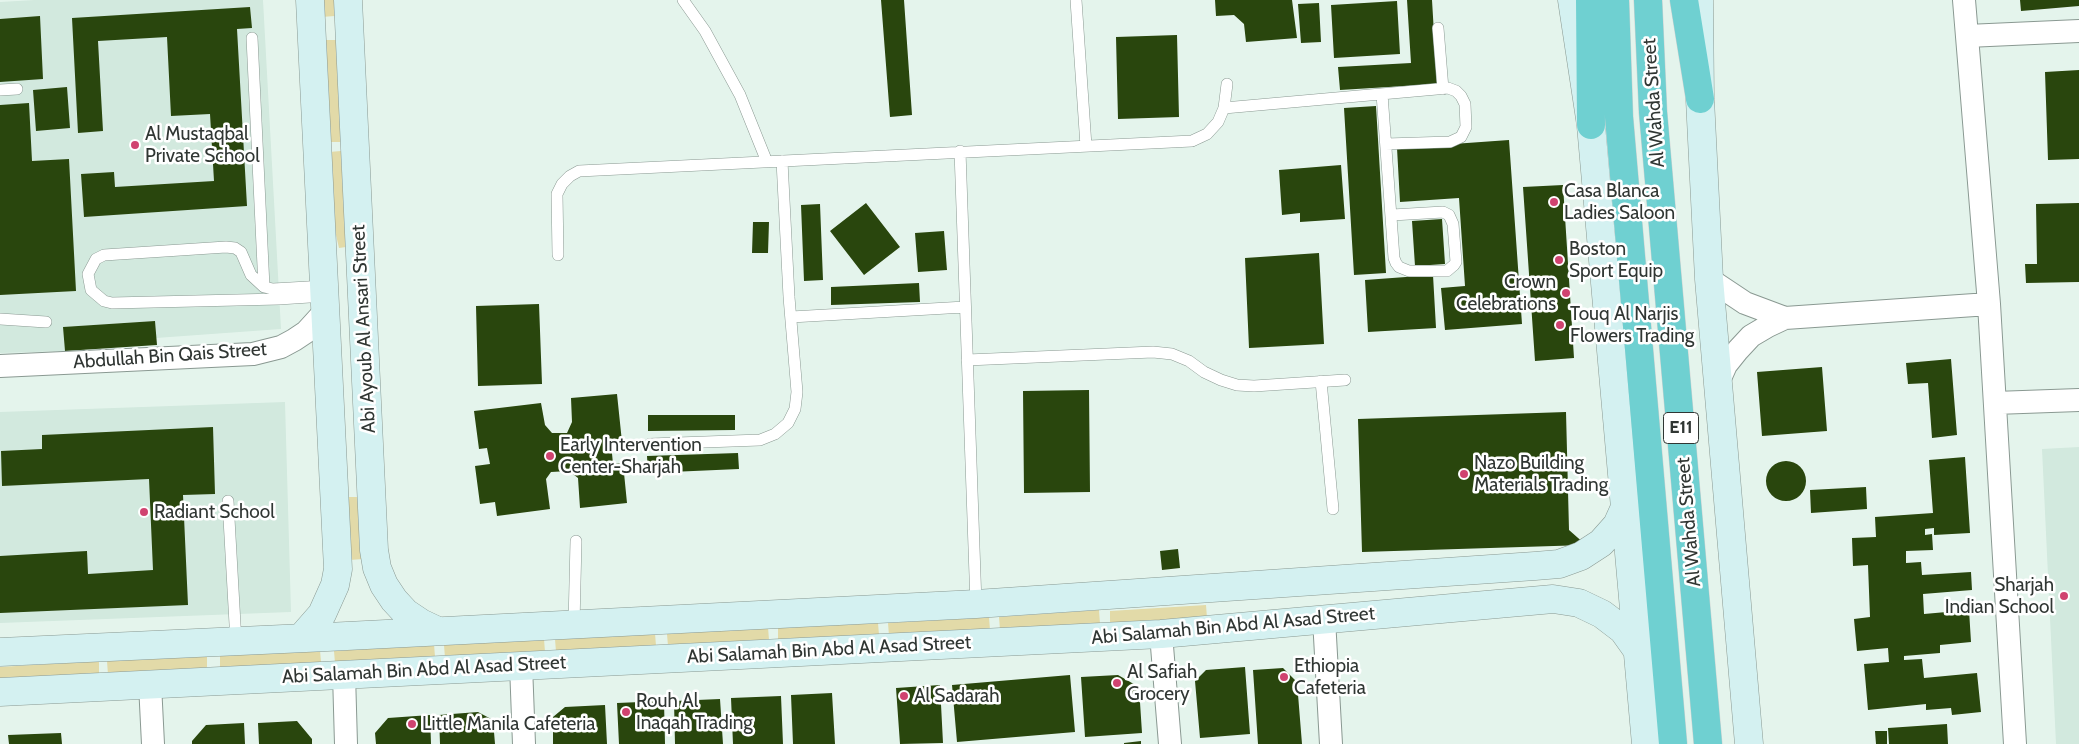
<!DOCTYPE html>
<style>
body{margin:0}
canvas{display:block;background:#e4f4ec}
</style>
<canvas width="2079" height="744"></canvas>
<script>
const ctx = document.querySelector('canvas').getContext('2d');
ctx.lineJoin = 'round';
function fillPath(path, color) { ctx.fillStyle = color; ctx.fill(path, 'evenodd'); }
const toPath = rows => new Path2D(rows.map(r => 'M' + r).join(''));
function trace(path, color, width, dash) { ctx.strokeStyle = color; ctx.lineWidth = width; ctx.lineCap = dash ? 'butt' : 'round'; ctx.setLineDash(dash || []); ctx.stroke(path); }
function drawText(font, color, halo, rows, align = 'center') {
  ctx.font = font + ' Cabin,sans-serif'; ctx.lineWidth = 5; ctx.setLineDash([]); ctx.textBaseline = 'middle'; ctx.strokeStyle = halo; ctx.fillStyle = color; for (const [text, x, y, turn = 0] of rows) {
    ctx.save(); ctx.translate(x, y); ctx.rotate((+turn || 0) * Math.PI / 180); ctx.textAlign = isNaN(turn) ? turn : align; if (halo) ctx.strokeText(text, 0, 0); ctx.fillText(text, 0, 0); ctx.restore();
  }
}
const built = toPath([
 [35,0,263,0,281,329,156,338,155,321,64,327,65,351,0,353,0,2],
 [285,402,291,612,0,623,0,412],
 [2079,447,2079,744,2056,744,2042,449]
]);
const green = toPath([
 [321,0,334,0,335,16,321,17],
 [324,40,336,40,341,142,328,142],
 [341,151,346,247,339,248,334,226,329,152],
 [348,497,360,497,363,559,350,560],
 [1206,605,1207,618,1110,624,1110,611],
 [1099,610,1100,624,1000,630,999,617],
 [989,617,990,630,889,636,888,623],
 [878,623,879,635,778,641,778,628],
 [768,627,769,640,668,646,667,634],
 [655,633,656,646,556,652,555,639],
 [544,639,545,652,445,658,444,645],
 [434,644,435,657,335,663,334,651],
 [320,650,321,662,220,669,220,656],
 [207,655,207,668,108,675,107,661],
 [99,661,99,673,0,680,0,667]
]);
const building = toPath([
 [881,0,904,0,912,115,890,117],
 [1215,0,1292,0,1297,38,1246,42,1244,24,1234,15,1216,16],
 [1407,0,1432,0,1437,84,1340,90,1338,67,1411,63],
 [2020,0,2079,0,2079,6,2021,11],
 [1397,1,1400,54,1334,58,1331,5],
 [1319,3,1321,42,1301,43,1298,4],
 [250,7,252,28,237,29,247,206,84,217,81,174,114,172,115,187,214,181,210,114,171,116,167,37,98,41,103,131,78,133,72,18],
 [40,16,43,79,0,82,0,19],
 [1177,35,1179,117,1118,119,1116,37],
 [2079,70,2079,159,2048,160,2045,72],
 [67,87,70,128,36,131,33,90],
 [29,103,32,161,69,159,76,291,0,295,0,105],
 [1376,106,1386,273,1354,275,1344,108],
 [1509,140,1522,324,1445,330,1441,288,1465,286,1459,198,1400,202,1397,148],
 [1341,165,1345,219,1300,222,1300,213,1282,215,1279,170],
 [1563,185,1574,358,1535,361,1523,187],
 [866,203,900,247,864,275,830,231],
 [2079,203,2079,282,2026,283,2025,264,2037,264,2036,204],
 [820,204,823,280,804,281,801,205],
 [1442,219,1445,264,1415,266,1412,221],
 [753,222,769,222,768,253,752,253],
 [944,231,947,270,918,272,915,233],
 [1319,253,1324,344,1249,348,1245,258],
 [1433,275,1436,328,1368,332,1365,280],
 [919,283,920,302,831,305,831,287],
 [539,304,542,384,478,386,476,306],
 [155,321,157,345,65,351,63,327],
 [1951,359,1957,435,1932,438,1928,383,1908,384,1906,363],
 [1822,367,1827,431,1762,436,1757,372],
 [1089,390,1090,492,1024,493,1023,391],
 [617,394,622,442,611,443,613,464,623,463,627,503,580,508,578,478,569,471,551,472,546,479,550,509,497,516,495,502,480,504,475,466,490,464,487,448,479,449,474,411,541,403,545,425,552,433,567,433,572,422,571,398],
 [1566,412,1569,530,1586,545,1362,552,1358,419],
 [648,415,735,415,735,430,648,431],
 [213,427,215,494,183,495,188,605,0,613,0,556,87,551,88,574,153,570,149,479,2,486,1,451,42,449,42,435],
 [738,453,739,469,648,473,647,456],
 [1965,457,1970,533,1934,535,1934,528,1925,529,1925,535,1932,534,1933,550,1906,551,1906,563,1921,562,1922,575,1971,572,1972,590,1923,594,1924,614,1969,610,1971,642,1940,645,1940,653,1904,656,1904,660,1922,659,1924,678,1977,673,1981,712,1952,715,1951,708,1926,710,1926,704,1868,710,1864,664,1889,662,1888,648,1857,651,1854,619,1870,617,1868,565,1853,566,1852,538,1876,537,1875,517,1933,513,1929,460],
 '1766 481a20 20 0 1 1 40 0a20 20 0 1 1-40 0Z',
 [1866,487,1867,509,1811,513,1810,490],
 [1178,549,1180,568,1162,570,1160,551],
 [1245,667,1250,734,1200,738,1195,681,1206,670],
 [1283,668,1297,682,1302,744,1258,744,1253,670],
 [1070,675,1075,732,957,742,952,685],
 [1118,675,1139,687,1142,733,1085,737,1081,677],
 [940,685,943,743,900,744,896,688],
 [832,693,835,744,793,744,791,695],
 [781,696,783,744,733,744,731,698],
 [720,699,723,744,675,744,674,701],
 [664,701,665,744,619,744,617,703],
 [605,705,607,744,553,744,553,717,565,707],
 [478,712,493,720,495,744,440,744,439,715],
 [430,715,431,744,376,744,375,733,388,718],
 [297,721,312,739,312,744,259,744,258,723],
 [244,723,245,744,192,744,192,741,206,725],
 [1947,724,1948,744,1889,744,1888,728],
 [1875,731,1887,731,1887,744,1876,744],
 [61,733,62,744,9,744,8,735],
 [1141,741,1141,744,1124,744,1124,743]
]);
const lane = toPath([
 [683,0,705,31,740,95,767,162],
 [1076,0,1086,146],
 [1438,28,1443,89],
 [252,38,264,287],
 [0,90,17,89],
 [1382,94,1394,258,1396,263,1399,267,1409,271,1447,271,1454,265,1456,262,1453,224,1449,215,1443,212,1392,215],
 [1224,108,1448,88,1456,91,1461,96,1465,104,1466,127,1461,137,1450,142,1386,144],
 [960,151,976,604],
 [558,255,557,194,562,184,570,176,579,171,1192,141,1207,134,1218,122,1224,108,1227,84],
 [325,286,273,289,264,287,251,275,241,252,235,248,226,247,104,255,96,259,88,274,91,290,104,301,112,303,279,299,325,296],
 [791,317,965,307],
 [0,319,46,322],
 [967,360,1153,352,1172,354,1189,361,1204,372,1221,380,1237,385,1254,386,1345,380],
 [1321,381,1333,509],
 [650,444,760,440,775,434,788,423,795,409,797,392,789,297,782,161],
 [228,501,236,642],
 [574,624,576,541]
]);
const street = toPath([
 [1964,0,1989,304,2015,744],
 [1967,36,2079,31],
 [1709,279,1745,303,1785,318],
 [0,366,253,354,281,347,294,340,306,332,326,310],
 [1718,383,1726,365,1738,350,1751,336,1768,326,1785,318,1989,304],
 [1995,403,2079,400],
 [1324,619,1331,744],
 [1161,634,1170,744],
 [521,665,524,744],
 [344,674,346,744],
 [150,684,153,744]
]);
const secondary = toPath([
 [348,0,374,550,377,568,384,585,394,600,406,613,421,623,438,631],
 [1572,0,1591,125,1646,744],
 [1699,0,1700,99,1709,279,1749,744],
 [301,638,322,614,335,585,338,569,310,0],
 [0,652,327,637,976,604,1535,566,1559,564,1581,556,1601,543,1617,525,1626,505],
 [0,692,1161,634,1553,599,1579,603,1602,614,1623,630,1638,651]
]);
const highway = toPath([
 [1590,0,1591,125],
 [1615,0,1619,117,1673,744],
 [1648,0,1653,112,1708,744],
 [1684,0,1700,99]
]);
const markers = [
 [135,145,5,"#d04370"],
 [1554,202,5,"#d04370"],
 [1559,260,5,"#d04370"],
 [1566,293,5,"#d04370"],
 [1560,325,5,"#d04370"],
 [550,456,5,"#d04370"],
 [1464,474,5,"#d04370"],
 [144,512,5,"#d04370"],
 [2064,596,5,"#d04370"],
 [1284,677,5,"#d04370"],
 [1117,683,5,"#d04370"],
 [904,696,5,"#d04370"],
 [626,712,5,"#d04370"],
 [412,724,5,"#d04370"]
];
const shields = [
 [1681,428,35]
];
const shieldNames = [
 ["E11",1681,428]
];
const streetNames = [
 ["Al Wahda Street",1654,103,-94],
 ["Abi Ayoub Al Ansari Street",364,329,-93],
 ["Abdullah Bin Qais Street",170,356,-4],
 ["Al Wahda Street",1689,522,-95],
 ["Abi Salamah Bin Abd Al Asad Street",1233,626,-5],
 ["Abi Salamah Bin Abd Al Asad Street",829,650,-3],
 ["Abi Salamah Bin Abd Al Asad Street",424,670,-3]
];
const poiNames = [
 ["Al Mustaqbal",145,134],
 ["Private School",145,156],
 ["Casa Blanca",1564,191],
 ["Ladies Saloon",1564,213],
 ["Boston",1569,249],
 ["Sport Equip",1569,271],
 ["Crown",1556,282,"right"],
 ["Celebrations",1556,304,"right"],
 ["Touq Al Narjis",1570,314],
 ["Flowers Trading",1570,336],
 ["Early Intervention",560,445],
 ["Center-Sharjah",560,467],
 ["Nazo Building",1474,463],
 ["Materials Trading",1474,485],
 ["Radiant School",154,512],
 ["Sharjah",2054,585,"right"],
 ["Indian School",2054,607,"right"],
 ["Ethiopia",1294,666],
 ["Cafeteria",1294,688],
 ["Al Safiah",1127,672],
 ["Grocery",1127,694],
 ["Al Sadarah",914,696],
 ["Rouh Al",636,701],
 ["Inaqah Trading",636,723],
 ["Little Manila Cafeteria",422,724]
];
fillPath(built, '#d2e9de');
fillPath(green, '#e2daa8');
fillPath(building, '#29460d');
trace(lane, '#8a9992', 12);
trace(street, '#8a9992', 24);
trace(secondary, '#8a9992', 29);
trace(highway, '#d1d3d2', 29);
trace(lane, '#fff', 11);
trace(street, '#fff', 22);
trace(secondary, '#d4f1f1', 28);
trace(highway, '#6fd0d1', 28);
for (const [x, y, r, color] of markers) { const dot = new Path2D(); dot.arc(x, y, r, 0, 2 * Math.PI); ctx.fillStyle = color; ctx.fill(dot); trace(dot, '#fff', 2); }
for (const [x, y, w] of shields) { const box = new Path2D(); box.roundRect(x - w / 2, y - 15.5, w, 31, 4); ctx.fillStyle = '#fff'; ctx.fill(box); trace(box, '#303633', 1); }
drawText('bold 18px', '#303633', null, shieldNames);
drawText('19px', '#303633', '#fff', streetNames);
drawText('19px', '#303633', '#fff', poiNames, 'left');
</script>
